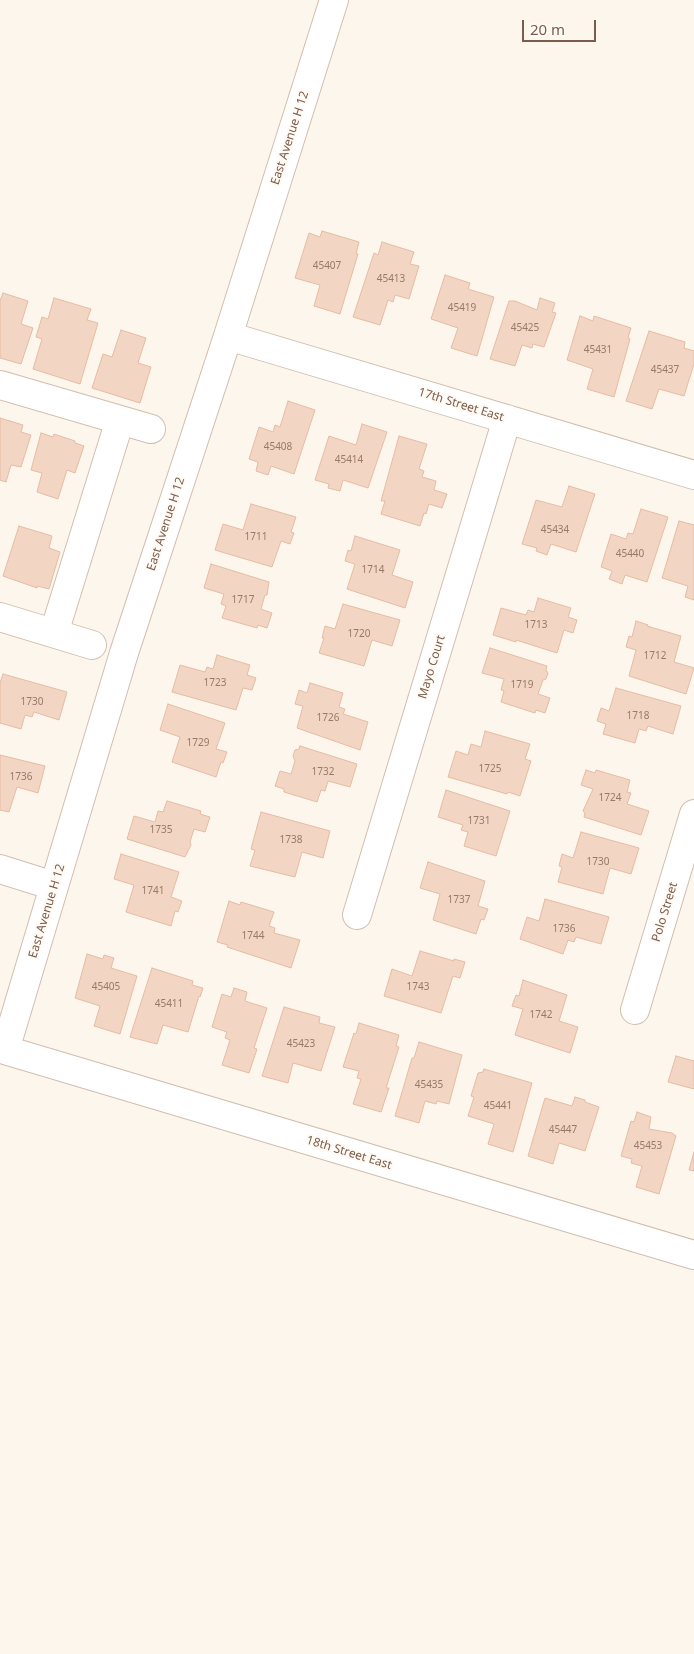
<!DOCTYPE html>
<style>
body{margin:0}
#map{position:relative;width:694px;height:1654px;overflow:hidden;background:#fdf6ec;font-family:"Noto Sans",sans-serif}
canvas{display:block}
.scale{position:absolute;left:522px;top:20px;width:74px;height:22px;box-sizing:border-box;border:2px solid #7a5c4d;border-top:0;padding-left:6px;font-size:15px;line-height:18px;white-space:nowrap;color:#7a5c4d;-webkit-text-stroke:4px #fffaf3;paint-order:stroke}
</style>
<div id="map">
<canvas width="694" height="1654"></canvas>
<div class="scale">20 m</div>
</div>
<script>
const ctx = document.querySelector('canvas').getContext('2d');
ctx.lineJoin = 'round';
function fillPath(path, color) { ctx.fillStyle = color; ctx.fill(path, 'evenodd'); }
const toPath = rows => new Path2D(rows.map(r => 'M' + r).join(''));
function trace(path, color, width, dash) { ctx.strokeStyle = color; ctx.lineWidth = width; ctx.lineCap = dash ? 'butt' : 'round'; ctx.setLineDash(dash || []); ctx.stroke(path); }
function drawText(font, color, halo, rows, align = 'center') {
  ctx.font = font + ' "Noto Sans",sans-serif'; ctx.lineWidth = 4; ctx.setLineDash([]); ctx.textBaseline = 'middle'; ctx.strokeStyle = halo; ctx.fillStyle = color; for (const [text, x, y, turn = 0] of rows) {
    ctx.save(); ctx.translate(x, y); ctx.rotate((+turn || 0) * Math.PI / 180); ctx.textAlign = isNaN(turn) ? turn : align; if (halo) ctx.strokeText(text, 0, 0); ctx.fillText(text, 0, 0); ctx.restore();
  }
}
const building = toPath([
 [322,231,359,242,356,254,358,254,340,314,314,306,320,285,295,278,309,233,320,237,322,231],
 [382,242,414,252,410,264,419,266,409,299,395,295,393,302,388,300,380,325,353,317,374,253,378,255,382,242],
 [445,275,470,283,468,289,494,297,477,356,451,348,458,328,431,319,445,275],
 [3,293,28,301,21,324,33,328,21,364,0,358,0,301,3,293],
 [54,298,91,309,87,320,98,323,80,384,33,369,42,339,36,337,42,317,48,319,54,298],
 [540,298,555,303,552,312,556,313,544,347,533,344,532,348,522,345,515,366,490,359,509,301,515,301,537,310,540,298],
 [580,316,593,321,594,316,631,328,628,338,630,339,614,397,587,389,593,369,567,360,580,316],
 [121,330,146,338,138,363,151,367,140,403,92,388,103,354,112,357,121,330],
 [649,331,685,342,684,348,694,351,694,364,684,396,659,389,652,409,626,401,649,331],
 [288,401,315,410,294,474,271,466,268,475,256,471,258,462,249,459,259,427,273,432,275,425,280,427,288,401],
 [0,418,23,425,21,432,31,435,21,467,11,465,6,482,0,480,0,418],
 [362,424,387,432,368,488,343,480,340,491,328,488,329,484,315,480,329,436,356,445,362,424],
 [41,433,53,437,54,434,75,441,75,443,84,446,75,473,67,470,58,499,37,492,42,473,31,470,41,433],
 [399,436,427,444,419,469,424,471,422,477,436,481,434,490,447,494,442,508,429,504,426,514,424,513,420,526,381,514,385,501,381,501,399,436],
 [569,486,595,494,576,552,551,544,547,555,536,551,537,548,522,544,536,500,562,507,569,486],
 [251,504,296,517,291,532,294,533,290,544,281,541,272,567,215,550,223,524,243,530,251,504],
 [641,509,668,517,647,582,625,575,622,584,609,579,612,571,601,567,611,534,626,539,628,533,633,534,641,509],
 [679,521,694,525,694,600,685,597,688,586,662,578,679,521],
 [19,526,52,536,49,548,60,552,49,589,37,586,37,588,3,576,19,526],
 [355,536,400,550,392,575,413,582,405,608,347,589,355,564,345,561,348,550,351,551,355,536],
 [211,564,269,582,267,595,265,595,261,609,272,613,267,628,258,625,257,628,222,618,226,606,221,604,224,594,204,588,211,564],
 [538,598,571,608,568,617,577,620,573,633,564,630,557,653,516,640,516,642,493,635,501,608,526,615,528,610,534,612,538,598],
 [343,604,400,620,392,646,372,640,364,666,319,653,324,638,322,638,325,626,335,629,343,604],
 [636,621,648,625,647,626,681,636,674,662,694,668,686,694,629,676,636,650,626,647,629,636,632,637,636,621],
 [490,648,547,666,546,670,548,673,546,679,543,680,538,694,550,698,545,713,536,710,535,713,501,702,504,691,501,690,504,679,482,673,490,648],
 [217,655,250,665,247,675,256,678,252,690,243,688,236,710,172,692,180,665,205,672,207,667,213,669,217,655],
 [3,674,67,692,59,720,34,712,32,717,25,715,21,729,0,723,0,683,3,674],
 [310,683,343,693,339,707,345,709,343,714,368,722,360,750,297,728,303,706,295,704,299,690,307,693,310,683],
 [616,688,681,706,673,734,648,726,646,731,639,729,635,743,603,734,606,724,597,721,601,708,609,711,616,688],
 [168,704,225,723,216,749,227,752,223,763,221,762,216,777,172,762,180,737,160,730,168,704],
 [485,731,530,744,525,759,531,761,520,796,508,792,507,794,448,777,456,751,468,755,471,744,481,747,485,731],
 [300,746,357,764,350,787,328,781,325,791,321,790,317,802,284,792,284,789,275,786,280,771,291,774,295,761,293,756,295,750,299,749,300,746],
 [0,755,45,766,38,793,17,787,9,812,0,810,0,755],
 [586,770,595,773,596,770,630,780,627,792,631,793,627,804,649,811,641,835,584,817,585,813,583,811,593,789,581,785,586,770],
 [446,790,510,811,496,856,464,846,468,832,461,830,463,825,438,817,446,790],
 [167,801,201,811,200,814,210,817,205,832,194,829,190,842,191,845,185,857,127,839,134,816,155,822,158,811,163,812,167,801],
 [261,812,330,831,323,858,302,852,295,877,250,866,255,850,251,849,261,812],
 [581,832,639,848,631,874,610,868,603,894,558,882,562,867,559,866,562,854,573,858,581,832],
 [121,854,179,872,171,897,182,901,178,912,175,911,171,926,126,912,134,885,114,879,121,854],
 [428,862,485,881,478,906,488,909,484,920,481,919,476,934,433,920,440,894,420,888,428,862],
 [545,899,609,917,601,944,576,937,574,942,568,940,563,954,520,939,527,917,539,921,545,899],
 [229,901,240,905,241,902,274,912,269,926,275,928,274,933,300,940,291,968,227,947,228,945,217,942,229,901],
 [420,951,454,961,454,959,465,962,460,978,453,976,441,1013,384,996,392,969,412,976,420,951],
 [87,954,103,959,104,955,114,958,111,968,137,976,120,1034,94,1026,100,1006,75,998,87,954],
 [152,968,193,981,192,985,203,988,200,997,199,996,188,1032,163,1025,157,1044,130,1037,152,968],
 [523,980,567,995,559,1021,578,1027,570,1053,515,1035,523,1009,512,1006,516,995,519,996,523,980],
 [234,988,247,992,245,1001,267,1008,254,1048,257,1049,249,1073,222,1065,230,1040,225,1038,227,1032,212,1027,222,994,231,997,234,988],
 [284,1007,320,1017,319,1023,335,1027,321,1071,293,1063,288,1083,262,1076,284,1007],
 [359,1023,399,1035,396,1046,399,1047,386,1088,389,1088,381,1112,353,1104,361,1079,357,1078,359,1071,343,1067,354,1033,356,1034,359,1023],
 [419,1042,462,1055,449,1104,437,1101,436,1104,425,1101,419,1123,395,1116,412,1058,414,1058,419,1042],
 [676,1056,694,1061,694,1089,668,1082,676,1056],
 [484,1069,532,1083,513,1152,488,1144,494,1124,468,1116,474,1097,471,1096,478,1073,483,1072,484,1069],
 [575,1097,585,1100,585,1102,599,1107,585,1151,559,1143,553,1164,528,1156,545,1098,572,1106,575,1097],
 [637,1112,651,1117,649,1129,672,1133,676,1136,659,1194,636,1187,642,1166,631,1163,632,1159,621,1156,631,1121,634,1122,637,1112],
 [694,1152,694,1171,689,1170,694,1152]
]);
const minor = toPath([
 [334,0,228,336,124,653,5,1050,694,1255],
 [228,336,694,475],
 [0,385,151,429],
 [0,617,92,645],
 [54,633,120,420],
 [0,869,54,886],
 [357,915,507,419],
 [635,1010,694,814]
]);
const numberNames = [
 ["45407",327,266],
 ["45413",391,279],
 ["45419",462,308],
 ["45425",525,328],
 ["45431",598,350],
 ["45437",665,370],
 ["45408",278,447],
 ["45414",349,460],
 ["45434",555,530],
 ["1711",256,537],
 ["45440",630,554],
 ["1714",373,570],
 ["1717",243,600],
 ["1713",536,625],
 ["1720",359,634],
 ["1712",655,656],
 ["1723",215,683],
 ["1719",522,685],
 ["1730",32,702],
 ["1718",638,716],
 ["1726",328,718],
 ["1729",198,743],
 ["1725",490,769],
 ["1732",323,772],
 ["1736",21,777],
 ["1724",610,798],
 ["1731",479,821],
 ["1735",161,830],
 ["1738",291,840],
 ["1730",598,862],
 ["1741",153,891],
 ["1737",459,900],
 ["1736",564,929],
 ["1744",253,936],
 ["45405",106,987],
 ["1743",418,987],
 ["45411",169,1004],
 ["1742",541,1015],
 ["45423",301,1044],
 ["45435",429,1085],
 ["45441",498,1106],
 ["45447",563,1130],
 ["45453",648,1146]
];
const streetNames = [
 ["East Avenue H 12",290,138,-72],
 ["17th Street East",461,405,17],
 ["East Avenue H 12",166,524,-72],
 ["Mayo Court",432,667,-73],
 ["East Avenue H 12",47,911,-73],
 ["Polo Street",665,912,-73],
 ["18th Street East",349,1153,17]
];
fillPath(building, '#f3d5c3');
trace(building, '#e6bba3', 1);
trace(minor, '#d1beb0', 30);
trace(minor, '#fff', 28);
drawText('10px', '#987a6a', null, numberNames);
drawText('12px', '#7a5c4d', '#fffaf3', streetNames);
</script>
